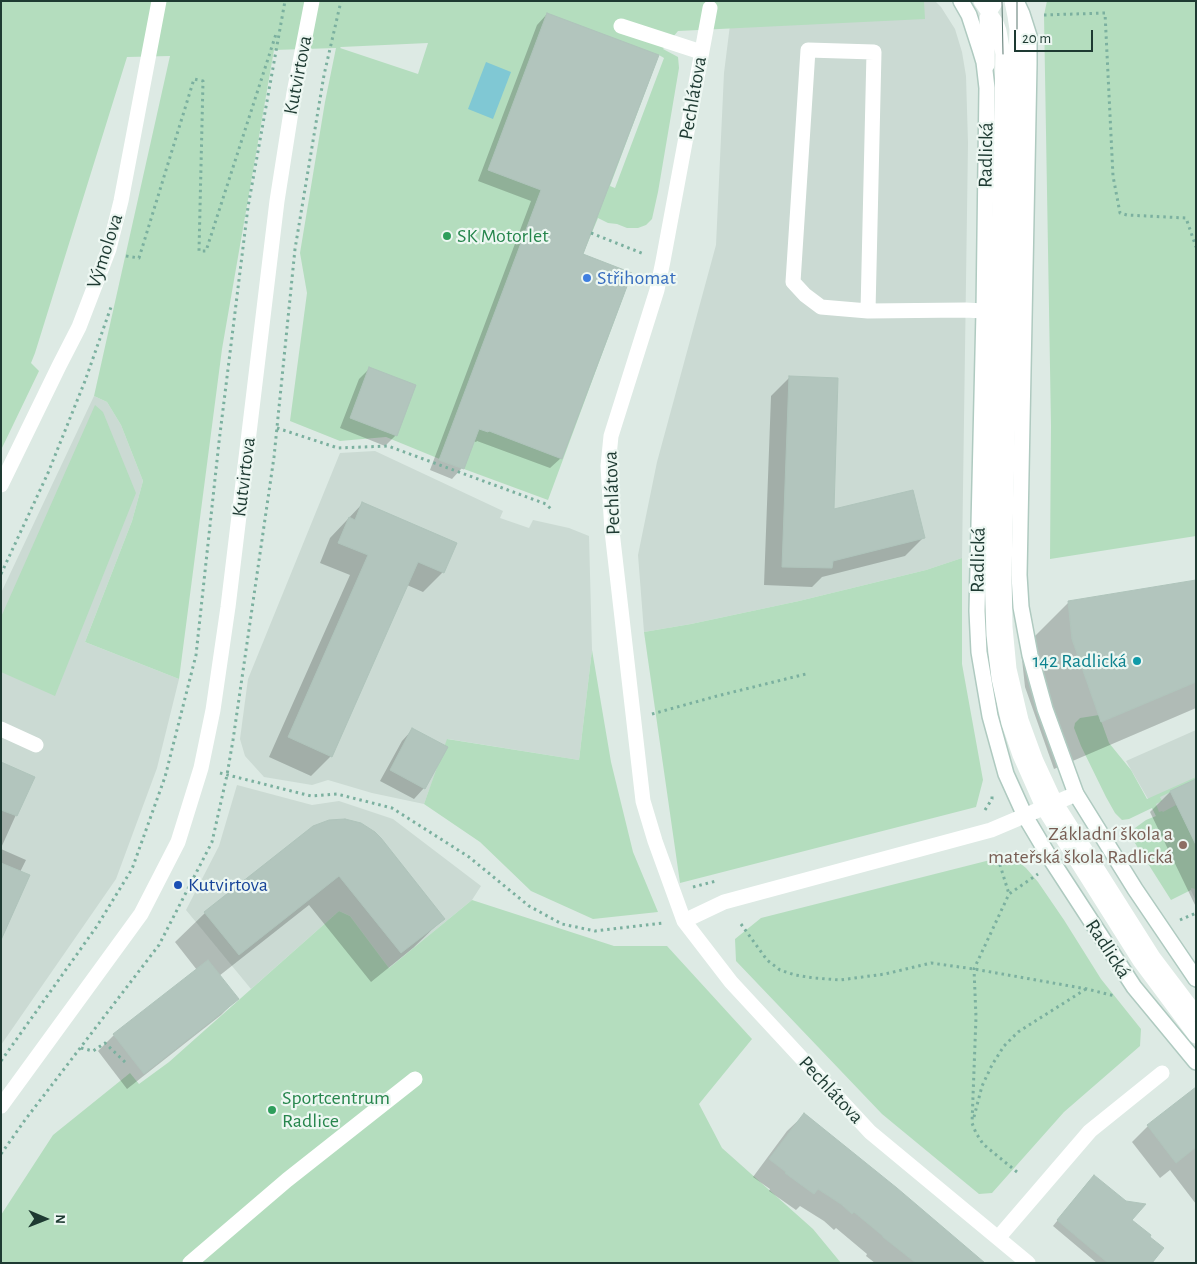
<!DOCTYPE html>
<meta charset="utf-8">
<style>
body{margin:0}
#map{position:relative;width:1197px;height:1264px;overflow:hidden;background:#ddeae4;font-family:"Alegreya Sans",sans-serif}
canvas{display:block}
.frame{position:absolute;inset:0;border:2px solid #1e3a32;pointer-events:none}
.north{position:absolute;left:20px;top:1194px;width:50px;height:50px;-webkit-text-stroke:4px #edf7f2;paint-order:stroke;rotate:91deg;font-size:14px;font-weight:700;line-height:20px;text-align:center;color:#1e3a32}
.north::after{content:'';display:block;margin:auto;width:18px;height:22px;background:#1e3a32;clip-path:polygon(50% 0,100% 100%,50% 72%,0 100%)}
.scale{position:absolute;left:1014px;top:30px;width:79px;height:22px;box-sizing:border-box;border:2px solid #1e3a32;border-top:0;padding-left:6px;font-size:15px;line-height:18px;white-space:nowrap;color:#1e3a32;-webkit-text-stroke:4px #edf7f2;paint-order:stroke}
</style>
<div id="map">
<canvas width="1197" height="1264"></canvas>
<div class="frame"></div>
<div class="north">N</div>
<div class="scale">20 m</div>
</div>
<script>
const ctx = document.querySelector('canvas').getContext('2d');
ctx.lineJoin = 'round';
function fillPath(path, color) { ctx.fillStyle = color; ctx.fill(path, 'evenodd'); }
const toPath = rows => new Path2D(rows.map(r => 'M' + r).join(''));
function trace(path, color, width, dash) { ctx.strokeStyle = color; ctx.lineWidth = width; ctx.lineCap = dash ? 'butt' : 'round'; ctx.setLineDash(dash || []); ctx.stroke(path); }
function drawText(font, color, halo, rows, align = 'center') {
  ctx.font = font + ' "Alegreya Sans",sans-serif'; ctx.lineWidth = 4.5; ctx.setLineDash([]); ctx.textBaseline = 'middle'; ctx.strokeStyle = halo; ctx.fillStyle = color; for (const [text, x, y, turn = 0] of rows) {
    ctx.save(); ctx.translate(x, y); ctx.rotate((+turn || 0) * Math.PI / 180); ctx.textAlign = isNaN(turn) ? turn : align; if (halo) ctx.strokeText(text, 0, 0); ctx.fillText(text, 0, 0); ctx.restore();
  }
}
const built = toPath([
 [733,1,935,1,941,7,955,29,962,52,966,76,968,143,962,558,926,570,799,601,691,624,644,632,638,555,657,462,716,245,724,73],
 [94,396,107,402,121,425,143,481,132,521,85,642,179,679,157,768,116,879,1,1045,1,593],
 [375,451,503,511,500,518,529,528,533,520,569,528,589,536,592,650,579,760,448,739,424,804,372,793,328,780,312,785,264,777,245,756,240,739,248,679,340,453],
 [1196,730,1196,901,1148,799,1126,761],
 [237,785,312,805,339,801,393,819,481,886,472,900,389,968,350,916,339,911,251,989,186,910,219,846]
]);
const green = toPath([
 [1,1,924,1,925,19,678,31,663,49,678,57,679,68,658,192,652,219,646,225,638,228,627,228,617,224,608,223,598,218,583,254,632,273,548,500,464,469,386,437,340,441,290,421,307,293,300,253,325,102,336,48,274,50,222,349,179,679,85,642,132,521,143,481,121,425,107,402,94,396,170,56,127,57,35,353,31,363,39,371,1,450],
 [428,43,418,74,340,48,341,47],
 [659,55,664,58,615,188,610,186],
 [1047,1,1196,1,1196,536,1050,559,1051,426,1044,15],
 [95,405,103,412,136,493,55,696,1,672,1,617],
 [962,558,962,664,983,780,976,807,680,883,644,632,691,624,799,601,926,570],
 [592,650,611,762,633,852,658,912,593,919,531,891,480,842,424,804,447,739,579,760],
 [1099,715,1109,743,1131,770,1147,799,1196,777,1196,780,1160,797,1162,801,1156,804,1159,812,1162,811,1163,812,1176,805,1196,844,1196,889,1191,888,1191,890,1171,900,1133,840,1132,833,1135,828,1146,820,1156,816,1152,808,1129,819,1122,820,1115,813,1106,797,1081,746,1074,728,1075,723,1080,718],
 [1002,857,1016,860,1026,868,1038,882,1064,920,1101,979,1141,1029,1140,1046,1064,1112,992,1193,979,1194,882,1114,736,961,735,939,761,918],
 [472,900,614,946,667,946,752,1039,699,1104,722,1148,813,1229,841,1263,1,1263,1,1215,53,1135,130,1073,139,1084,169,1062,339,911,350,916,389,968]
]);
const water = toPath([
 [486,62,511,72,493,119,468,109]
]);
const shadow = toPath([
 [547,14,561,458,550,468,477,441,476,442,473,441,462,468,452,479,430,470,531,201,478,181,537,25],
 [369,369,396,435,385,446,340,428,359,379],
 [789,378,833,511,923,538,905,556,822,577,812,587,764,585,771,396],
 [363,503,455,543,443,572,423,592,407,585,331,756,311,776,269,757,350,575,320,563,330,538],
 [1196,581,1196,708,1054,769,1025,687,1021,650,1069,602],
 [412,730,424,788,414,799,380,781,402,741],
 [1,764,33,777,1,848],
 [1196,780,1196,907,1150,812,1170,792],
 [314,827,443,919,413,948,371,982,309,905,219,976,237,999,221,1015,127,1089,98,1051,114,1035,197,970,175,942,205,913],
 [1,849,26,860,20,872,1,934],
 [1193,1091,1196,1094,1196,1204,1170,1170,1160,1178,1132,1142,1148,1126],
 [805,1114,984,1263,875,1263,866,1256,867,1254,836,1228,834,1230,824,1221,800,1206,796,1210,769,1191,770,1189,753,1177,787,1131],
 [1089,1181,1131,1220,1150,1263,1097,1263,1053,1226]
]);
const building = toPath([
 [547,13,659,55,583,254,632,273,562,459,489,431,488,432,479,429,464,469,439,460,541,190,488,170,547,13],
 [369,367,416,385,397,436,350,418,369,367],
 [789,376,838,378,834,509,913,490,925,538,833,561,832,568,782,567,789,376],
 [362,502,457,543,444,573,418,562,332,757,288,737,368,555,338,543,349,517,355,520,362,502],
 [1196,580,1196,682,1101,722,1072,639,1068,601,1196,580],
 [412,728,448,747,425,789,390,770,412,728],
 [1,762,35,777,17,816,1,810,1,762],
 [1196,779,1196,845,1170,791,1196,779],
 [345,819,361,823,375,832,381,838,445,919,401,953,339,876,239,955,204,912,313,826,329,820,345,819],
 [1,863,30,875,1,940,1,863],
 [208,960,239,999,144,1074,113,1034,208,960],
 [1196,1087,1196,1147,1176,1163,1147,1125,1196,1087],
 [804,1113,897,1188,985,1263,916,1263,883,1237,883,1236,854,1212,852,1214,841,1204,818,1189,814,1194,785,1173,786,1172,769,1159,804,1113],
 [1094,1175,1126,1201,1146,1204,1132,1220,1151,1235,1150,1237,1164,1248,1152,1263,1108,1263,1057,1220,1094,1175]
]);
const path = toPath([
 [1044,15,1105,13,1113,176,1120,213,1127,215,1186,218,1196,247],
 [591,233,644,254],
 [126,256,139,258,194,79,203,81,199,251,206,251,276,34],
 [277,428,338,448,388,446,546,504,553,511],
 [1,574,48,473,85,381,111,307],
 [652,714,717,696,806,674],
 [220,773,311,796,337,794,392,808,469,857,529,906,562,924,595,931,664,923],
 [985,810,992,799,992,795],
 [996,852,1009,894],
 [693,887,716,881],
 [1180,920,1196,913],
 [741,924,767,960,780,970,795,975,814,978,840,980,885,974,931,963,974,969,1087,989,1115,996],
 [81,1048,93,1051,105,1043,127,1064],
 [1,1061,97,926,132,869,165,777,196,655,219,442,248,207,285,1],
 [974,1117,982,1086,992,1065,1004,1046,1018,1032,1086,989],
 [1,1154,25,1120,159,945,212,842,227,775,233,740,274,457,295,249,324,75,341,1],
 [1017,1172,983,1144,976,1133,972,1123,976,1017,974,969,1009,894,1038,874]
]);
const lane = toPath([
 [981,1,996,23,999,31,1003,54,992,573,994,635,999,678,1009,723,1020,755,1043,807,1140,961,1196,1036],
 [1012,1,1015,16,1017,29,1004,576,1005,627,1009,669,1021,720,1036,761,1055,802,1153,957,1196,1014],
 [621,26,701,52],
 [987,65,987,18,991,9,996,1],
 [868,311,821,307,805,295,793,282,808,50,874,52,868,311,965,310,984,311],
 [1,729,36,745],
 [190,1263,287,1180,415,1079]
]);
const street = toPath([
 [710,8,663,261,657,290,611,436,608,466,612,531,643,801,655,841,684,921,731,982,870,1132,1028,1263],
 [1,485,59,366,79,327,109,249,121,201,159,1],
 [684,921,724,902,991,830,1076,794],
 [1,1106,141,914,178,842,201,768,213,710,228,607,277,201,294,93,312,1],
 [998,1238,1090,1131,1162,1073]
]);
const secondary = toPath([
 [961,1,969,15,980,49,984,62,987,88,984,311,977,611,979,652,990,716,1006,774,1025,816,1050,858,1134,987,1196,1062],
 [1016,1,1022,14,1029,36,1029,64,1019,575,1021,607,1030,655,1045,709,1076,794,1135,889,1196,979]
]);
const tram = toPath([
 [1002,1,1003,54],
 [1017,29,1017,1]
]);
const markers = [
 [447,236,5,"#2e9e5b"],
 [587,278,5,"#3f7fe0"],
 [1137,661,5,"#0f9aa8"],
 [1183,845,5,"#8d6e63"],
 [178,885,5,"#1a4fb4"],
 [272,1110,5,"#2e9e5b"]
];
const streetNames = [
 ["Kutvirtova",298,75,-79],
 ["Pechlátova",693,98,-80],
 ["Radlická",986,155,-89],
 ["Výmolova",105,251,-72],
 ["Kutvirtova",244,477,-83],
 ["Pechlátova",612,493,-92],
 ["Radlická",978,560,-89],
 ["Radlická",1108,949,57],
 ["Pechlátova",831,1090,47]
];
const leisureNames = [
 ["SK Motorlet",457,236],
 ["Sportcentrum",282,1098],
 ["Radlice",282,1121]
];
const shopNames = [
 ["Střihomat",597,278]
];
const cultureNames = [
 ["142 Radlická",1127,661]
];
const educationNames = [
 ["Základní škola a",1173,834],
 ["mateřská škola Radlická",1173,857]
];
const transitNames = [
 ["Kutvirtova",188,885]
];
fillPath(built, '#cbdad3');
fillPath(green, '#b4ddbe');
fillPath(water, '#80c8d4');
fillPath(shadow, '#0003');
fillPath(building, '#b2c5bd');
trace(building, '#afc4bb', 1);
trace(secondary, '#afcac0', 18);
trace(path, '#7bb09f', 3, [2.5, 4]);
trace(lane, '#fff', 15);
trace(street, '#fff', 15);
trace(secondary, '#fff', 15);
trace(tram, '#58766e', 1);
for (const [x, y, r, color] of markers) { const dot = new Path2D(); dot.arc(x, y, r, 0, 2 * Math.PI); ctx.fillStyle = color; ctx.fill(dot); trace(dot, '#edf7f2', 2); }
drawText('20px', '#1e3a32', '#edf7f2', streetNames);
drawText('20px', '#27864d', '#edf7f2', leisureNames, 'left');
drawText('20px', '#366cbe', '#edf7f2', shopNames, 'left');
drawText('20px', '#0d838f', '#edf7f2', cultureNames, 'right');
drawText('20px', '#785e54', '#edf7f2', educationNames, 'right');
drawText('20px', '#164399', '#edf7f2', transitNames, 'left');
</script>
